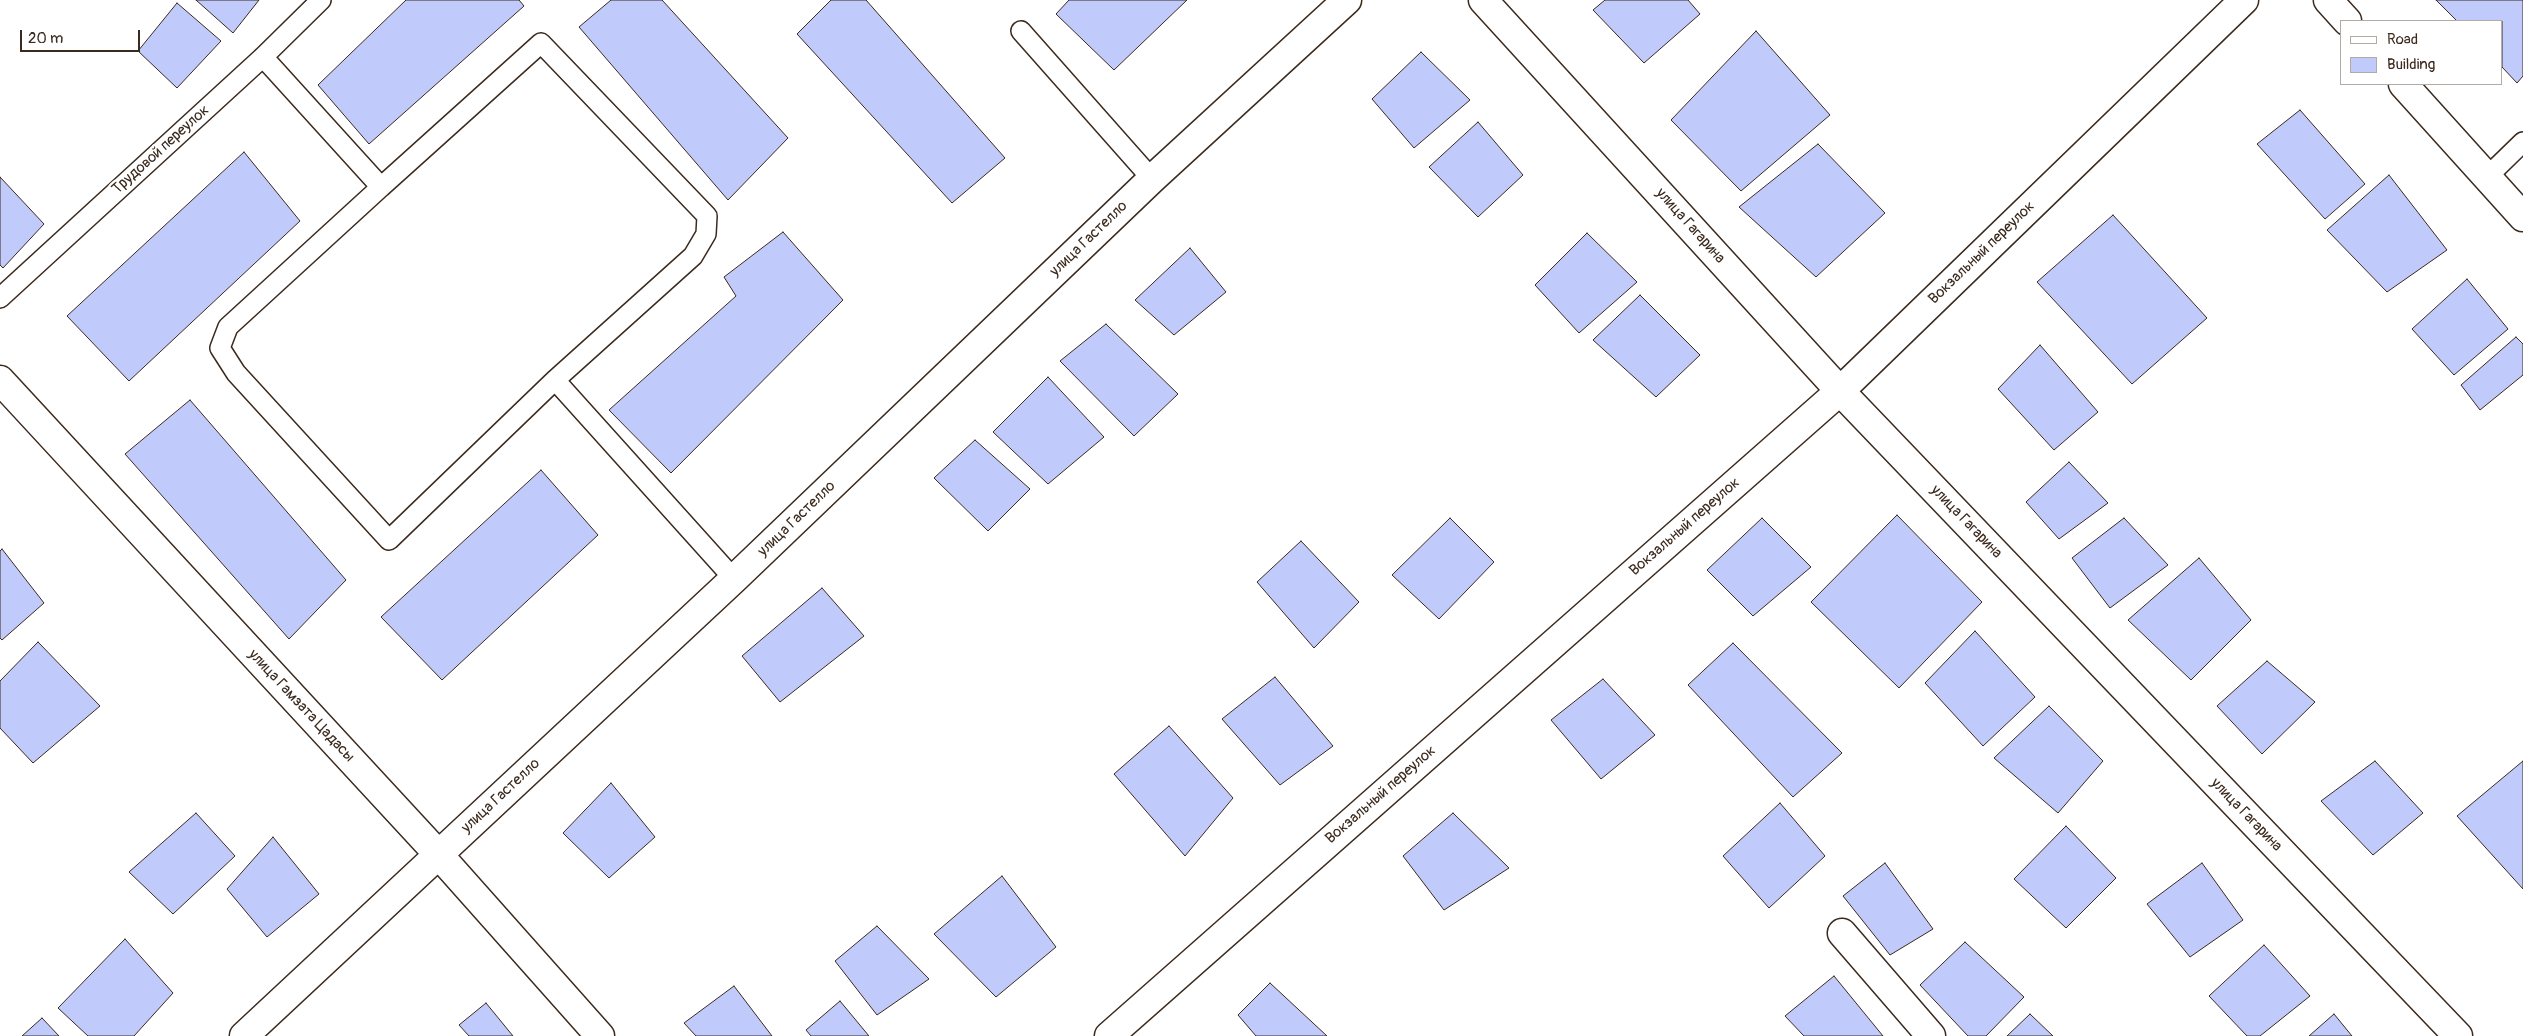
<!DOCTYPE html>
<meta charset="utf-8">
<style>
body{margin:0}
#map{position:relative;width:2523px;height:1036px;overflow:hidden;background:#fff;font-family:Pangolin,sans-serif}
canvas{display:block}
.legend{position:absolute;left:2340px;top:20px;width:162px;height:65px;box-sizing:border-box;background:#fff;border:1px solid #b1aaa5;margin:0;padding:6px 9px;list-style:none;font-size:15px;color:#3b2a1e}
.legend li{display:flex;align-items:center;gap:10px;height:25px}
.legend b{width:25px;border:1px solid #b1aaa5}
.scale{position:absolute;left:20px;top:30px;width:120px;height:22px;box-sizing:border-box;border:2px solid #3b2a1e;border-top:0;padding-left:6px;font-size:15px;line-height:18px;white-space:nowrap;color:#3b2a1e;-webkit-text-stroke:4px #fff;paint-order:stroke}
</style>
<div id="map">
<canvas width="2523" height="1036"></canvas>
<ul class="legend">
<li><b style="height:6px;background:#fff"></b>Road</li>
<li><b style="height:14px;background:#c0cbfc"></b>Building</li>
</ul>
<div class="scale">20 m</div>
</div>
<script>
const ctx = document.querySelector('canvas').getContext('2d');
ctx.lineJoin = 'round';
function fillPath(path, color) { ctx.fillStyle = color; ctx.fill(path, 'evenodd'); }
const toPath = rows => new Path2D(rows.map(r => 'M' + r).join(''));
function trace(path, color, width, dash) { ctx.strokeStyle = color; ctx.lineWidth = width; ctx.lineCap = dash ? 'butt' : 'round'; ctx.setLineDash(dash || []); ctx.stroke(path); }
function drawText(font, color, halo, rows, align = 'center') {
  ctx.font = font + ' Pangolin,sans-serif'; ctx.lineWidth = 4.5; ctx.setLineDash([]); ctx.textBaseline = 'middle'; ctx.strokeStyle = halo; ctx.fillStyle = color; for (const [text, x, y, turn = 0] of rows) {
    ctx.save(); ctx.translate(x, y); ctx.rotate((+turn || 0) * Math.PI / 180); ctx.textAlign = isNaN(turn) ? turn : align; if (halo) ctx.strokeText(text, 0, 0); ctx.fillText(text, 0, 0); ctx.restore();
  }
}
const building = toPath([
 [196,0,259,0,233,33,196,0],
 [406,0,519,0,524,6,369,144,318,85,406,0],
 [611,0,662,0,788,138,728,200,579,27,611,0],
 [831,0,866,0,1005,158,952,203,797,34,831,0],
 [1069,0,1187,0,1114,70,1056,14,1069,0],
 [1605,0,1688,0,1700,14,1644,63,1593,10,1605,0],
 [2436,0,2523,0,2523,76,2517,83,2502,67,2502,21,2457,21,2436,0],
 [177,3,221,41,177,88,138,51,177,3],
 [1756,31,1830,115,1741,191,1671,120,1756,31],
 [1421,52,1470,100,1414,148,1372,99,1421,52],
 [2300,110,2365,184,2325,219,2257,144,2300,110],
 [1478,122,1523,175,1478,217,1429,167,1478,122],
 [1818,144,1885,213,1816,277,1739,207,1818,144],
 [244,152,300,221,129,381,67,316,244,152],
 [2389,175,2447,250,2387,292,2327,230,2389,175],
 [0,177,44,224,3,268,0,265,0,177],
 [2113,215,2207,318,2132,384,2037,282,2113,215],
 [783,232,843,300,671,473,609,410,736,296,724,277,783,232],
 [1587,233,1637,282,1579,333,1535,285,1587,233],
 [1190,248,1226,292,1174,335,1135,300,1190,248],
 [2467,279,2508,329,2454,375,2412,329,2467,279],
 [1640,295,1700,355,1656,397,1593,340,1640,295],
 [1106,324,1178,394,1134,436,1060,361,1106,324],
 [2516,337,2523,344,2523,375,2480,410,2461,385,2516,337],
 [2040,345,2098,412,2054,450,1998,389,2040,345],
 [1048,377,1104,437,1048,484,993,432,1048,377],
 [190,400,346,580,289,639,125,454,190,400],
 [975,440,1030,489,988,531,934,478,975,440],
 [2069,462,2108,503,2059,539,2026,502,2069,462],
 [541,470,598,535,442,680,381,617,541,470],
 [1897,515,1982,602,1899,688,1811,602,1897,515],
 [1450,518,1494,562,1439,619,1392,575,1450,518],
 [1762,518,1811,567,1753,616,1707,570,1762,518],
 [2124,518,2168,565,2110,608,2072,558,2124,518],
 [1301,541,1359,602,1314,648,1257,582,1301,541],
 [2,549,44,603,2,640,0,638,0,551,2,549],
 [2199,558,2251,620,2191,680,2128,620,2199,558],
 [822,588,864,636,780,702,742,656,822,588],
 [1975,631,2035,697,1983,746,1925,683,1975,631],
 [38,642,100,706,33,763,0,728,0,681,38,642],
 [1733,643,1842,753,1793,797,1688,685,1733,643],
 [2267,661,2315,702,2262,754,2217,706,2267,661],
 [1275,677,1333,746,1280,785,1222,719,1275,677],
 [1603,679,1655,735,1601,779,1551,720,1603,679],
 [2049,706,2103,761,2058,813,1994,758,2049,706],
 [1169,726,1233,798,1185,856,1114,774,1169,726],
 [2375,761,2423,813,2373,855,2321,801,2375,761],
 [2523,761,2523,889,2457,816,2523,761],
 [611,783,655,837,609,878,563,833,611,783],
 [1780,803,1825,856,1769,908,1723,856,1780,803],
 [196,813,235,856,173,914,129,872,196,813],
 [1453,813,1509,868,1444,910,1403,856,1453,813],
 [2066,826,2116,878,2066,928,2014,879,2066,826],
 [273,837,319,894,267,937,227,889,273,837],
 [1885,863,1933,929,1890,955,1843,896,1885,863],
 [2202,863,2243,920,2190,957,2147,904,2202,863],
 [1002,876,1056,947,996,997,934,934,1002,876],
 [877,926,929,979,877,1015,835,961,877,926],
 [125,939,173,993,134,1036,88,1036,58,1008,125,939],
 [1965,942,2024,997,1986,1036,1968,1036,1920,985,1965,942],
 [2264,945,2310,996,2260,1036,2247,1036,2209,996,2264,945],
 [1834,976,1883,1036,1804,1036,1785,1016,1834,976],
 [1270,983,1327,1036,1256,1036,1238,1015,1270,983],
 [734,986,772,1036,696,1036,684,1023,734,986],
 [840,1001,869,1036,811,1036,806,1030,840,1001],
 [486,1003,513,1036,469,1036,459,1025,486,1003],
 [2030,1014,2053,1036,2007,1036,2030,1014],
 [2334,1014,2352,1036,2309,1036,2334,1014],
 [42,1018,59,1036,22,1036,42,1018]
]);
const service = toPath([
 [1021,31,1152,179],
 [263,57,381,187,228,327,220,348,236,373,389,540,555,380,693,256,706,234,707,216,541,43,381,187],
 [2487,177,2523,142],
 [0,298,263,57,321,0],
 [555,380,734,579]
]);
const minor = toPath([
 [1483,0,1840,391,2458,1036],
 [2328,0,2347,21],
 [2403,84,2523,217],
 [0,380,439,855,600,1036],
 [1842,933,1931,1036],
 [244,1036,734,579,1152,179,1347,0],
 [1109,1036,1840,391,2244,0]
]);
const streetNames = [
 ["Трудовой переулок",161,150,-42],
 ["улица Гагарина",1690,226,48],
 ["улица Гастелло",1089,239,-44],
 ["Вокзальный переулок",1982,253,-44],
 ["улица Гастелло",797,519,-44],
 ["улица Гагарина",1966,522,46],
 ["Вокзальный переулок",1685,527,-41],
 ["улица Гамзата Цадасы",301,706,47],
 ["Вокзальный переулок",1381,795,-41],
 ["улица Гастелло",501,796,-43],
 ["улица Гагарина",2246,815,46]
];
fillPath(building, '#c0cbfc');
trace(building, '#3b2a1e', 1);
trace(service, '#3b2a1e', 22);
trace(minor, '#3b2a1e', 31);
trace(service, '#fff', 19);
trace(minor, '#fff', 28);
drawText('15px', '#3b2a1e', '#fff', streetNames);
</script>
